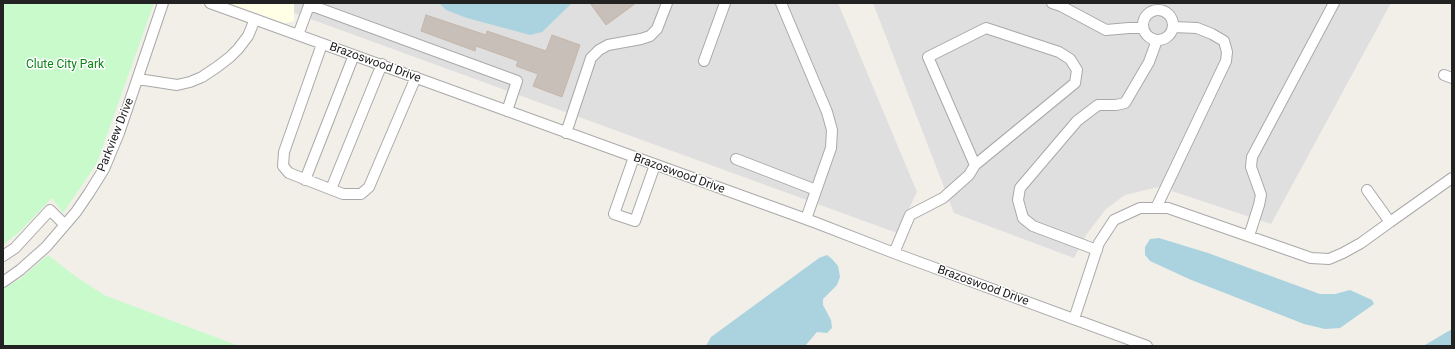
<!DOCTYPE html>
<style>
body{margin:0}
#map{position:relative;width:1455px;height:349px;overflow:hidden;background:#f2efe9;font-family:Roboto,sans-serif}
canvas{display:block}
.frame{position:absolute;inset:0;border:4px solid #222;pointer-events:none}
</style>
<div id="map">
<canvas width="1455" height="349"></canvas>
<div class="frame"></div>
</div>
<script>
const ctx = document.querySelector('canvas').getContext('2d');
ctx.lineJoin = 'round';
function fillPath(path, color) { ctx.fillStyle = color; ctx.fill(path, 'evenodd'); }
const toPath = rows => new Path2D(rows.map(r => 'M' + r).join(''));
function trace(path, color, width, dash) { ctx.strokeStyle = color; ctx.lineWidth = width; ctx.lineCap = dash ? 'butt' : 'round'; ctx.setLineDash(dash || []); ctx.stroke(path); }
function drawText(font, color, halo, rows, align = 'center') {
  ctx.font = font + ' Roboto,sans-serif'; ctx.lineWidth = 3; ctx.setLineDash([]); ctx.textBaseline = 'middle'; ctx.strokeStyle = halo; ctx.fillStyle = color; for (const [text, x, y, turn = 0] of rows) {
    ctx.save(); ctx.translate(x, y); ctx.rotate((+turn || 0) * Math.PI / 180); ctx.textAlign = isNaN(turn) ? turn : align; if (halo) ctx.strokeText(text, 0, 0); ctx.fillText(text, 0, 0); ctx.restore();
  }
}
const residential = toPath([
 [294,3,838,3,917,192,897,233,294,13],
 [873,3,1391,3,1271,224,1172,191,1171,184,1125,195,1106,209,1086,235,1074,258,954,213]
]);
const education = toPath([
 [229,3,294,3,294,21,285,23]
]);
const park = toPath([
 [3,3,154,3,97,163,63,213,52,198,18,233,3,245],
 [48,255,75,276,104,295,239,346,3,346,3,289,20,279]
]);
const water = toPath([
 [439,3,572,3,542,32,530,35,467,18,446,10],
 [1159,238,1208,253,1320,294,1335,294,1350,290,1372,300,1374,304,1340,328,1325,329,1304,324,1189,279,1150,261,1145,255,1145,247,1150,239],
 [827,255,832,259,838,266,840,277,837,285,823,299,823,305,831,320,832,328,827,333,817,332,805,346,706,346,711,337,819,258],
 [1452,329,1452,346,1424,346,1425,345]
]);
const building = toPath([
 [590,3,636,3,606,25,590,3],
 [426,15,486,35,487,31,546,51,552,35,580,45,562,97,533,86,538,74,516,66,518,61,476,46,475,51,421,31,426,15]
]);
const minor = toPath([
 [210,3,814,222,894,253,1147,346],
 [781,3,827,112,832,130,831,148,806,219],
 [1052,3,1061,6,1106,30,1129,28,1143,28],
 [310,5,517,81,507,111],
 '1143 25a15 15 0 1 1 30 0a15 15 0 1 1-30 0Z',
 [298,35,310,3],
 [322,44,284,152,283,166,289,173,343,194,361,194,369,187,416,77],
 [704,61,725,3],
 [1444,75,1452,78],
 [138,79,177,85,190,82,202,77,217,67,230,57,238,49,248,36,255,19],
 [566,133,591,58,599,50,608,45,641,39,650,36,657,29,667,3],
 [634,157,614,214,635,221,655,165],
 [736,159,816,190],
 [305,180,354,55],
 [331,189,382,64],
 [1367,190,1390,222,1452,178],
 [1156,208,1226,61,1227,52,1224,41,1212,34,1197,28,1173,27],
 [1249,236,1259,205,1261,195,1251,167,1252,157,1334,3],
 [1097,250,1033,226,1023,218,1018,200,1020,188,1077,121,1098,105,1116,105,1125,103,1149,62,1157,40],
 [894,253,910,215,943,198,969,175,975,165,928,57,986,28,1059,52,1070,59,1077,70,1075,83,975,165],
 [3,256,15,248,50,210,65,225],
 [3,282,20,270,46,247,76,212,89,193,104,169,119,133,163,3],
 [1074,319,1099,243,1114,220,1140,208,1168,208,1311,258,1329,259,1343,253,1361,243,1390,222]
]);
const streetNames = [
 ["Brazoswood Drive",375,63,20],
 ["Parkview Drive",116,135,-68],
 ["Brazoswood Drive",679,174,20],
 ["Brazoswood Drive",983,286,20]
];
const parkNames = [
 ["Clute City Park",65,65]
];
fillPath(residential, '#e0dfdf');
fillPath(education, '#ffffe5');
fillPath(park, '#c8facc');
fillPath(water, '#aad3df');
fillPath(building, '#c7bfb8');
trace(building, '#c4b6ab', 1);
trace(minor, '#a9a9a9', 12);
trace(minor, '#fff', 10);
drawText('12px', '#222', '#fff', streetNames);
drawText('12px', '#0c8416', '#fff', parkNames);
</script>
